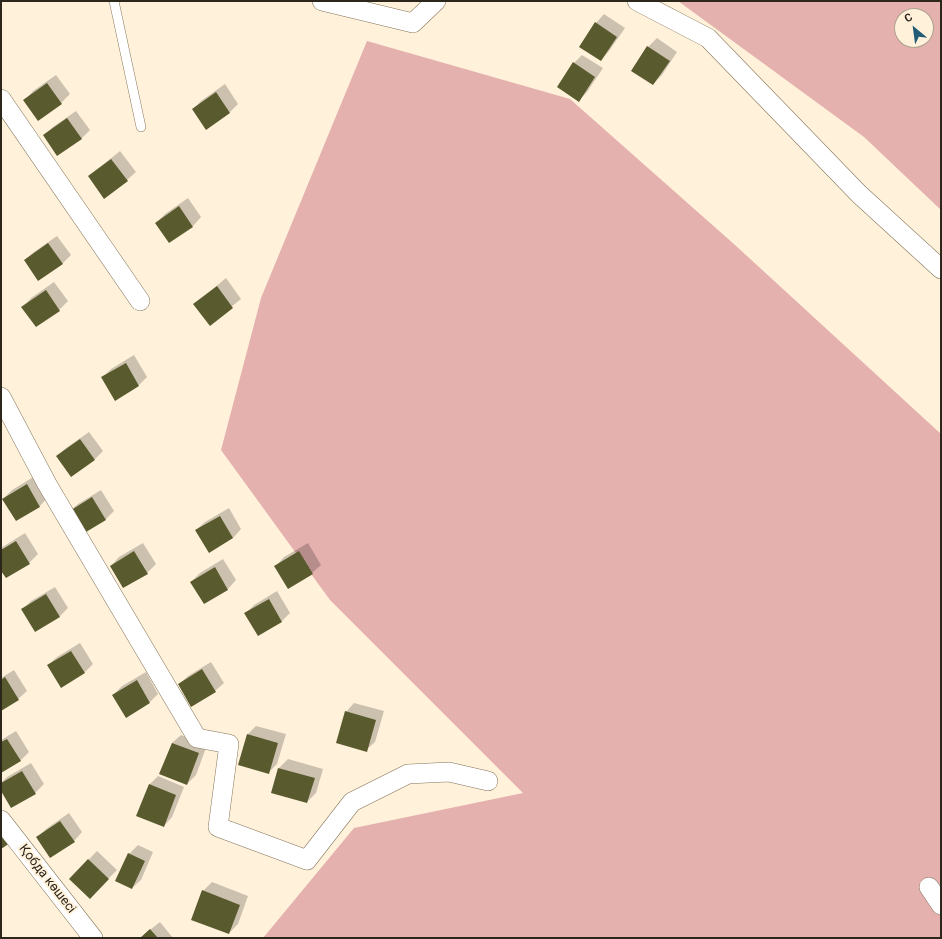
<!DOCTYPE html>
<meta charset="utf-8">
<style>
body{margin:0}
#map{position:relative;width:942px;height:939px;overflow:hidden;background:#fff1da;font-family:Roboto,sans-serif}
canvas{display:block}
.frame{position:absolute;inset:0;border:2px solid #2c261b;pointer-events:none}
.north{position:absolute;left:894px;top:8px;width:40px;height:40px;box-sizing:border-box;background:#fff1da;border:1px solid #aba08e;border-radius:50%;rotate:331deg;font-size:11px;font-weight:700;line-height:16px;text-align:center;color:#2c261b}
.north::after{content:'';display:block;margin:auto;width:14px;height:18px;background:#235c76;clip-path:polygon(50% 0,100% 100%,50% 72%,0 100%)}
</style>
<div id="map">
<canvas width="942" height="939"></canvas>
<div class="frame"></div>
<div class="north">С</div>
</div>
<script>
const ctx = document.querySelector('canvas').getContext('2d');
ctx.lineJoin = 'round';
function fillPath(path, color) { ctx.fillStyle = color; ctx.fill(path, 'evenodd'); }
const toPath = rows => new Path2D(rows.map(r => 'M' + r).join(''));
function trace(path, color, width, dash) { ctx.strokeStyle = color; ctx.lineWidth = width; ctx.lineCap = dash ? 'butt' : 'round'; ctx.setLineDash(dash || []); ctx.stroke(path); }
function drawText(font, color, halo, rows, align = 'center') {
  ctx.font = font + ' Roboto,sans-serif'; ctx.lineWidth = 4; ctx.setLineDash([]); ctx.textBaseline = 'middle'; ctx.strokeStyle = halo; ctx.fillStyle = color; for (const [text, x, y, turn = 0] of rows) {
    ctx.save(); ctx.translate(x, y); ctx.rotate((+turn || 0) * Math.PI / 180); ctx.textAlign = isNaN(turn) ? turn : align; if (halo) ctx.strokeText(text, 0, 0); ctx.fillText(text, 0, 0); ctx.restore();
  }
}
const green = toPath([
 [678,1,941,1,941,210,864,137],
 [902,16,926,16,926,40,902,40],
 [367,41,570,99,735,245,941,434,941,938,263,938,354,828,523,793,330,600,221,450,261,298]
]);
const shadow = toPath([
 [604,14,625,28,609,51,601,60,580,46,596,23],
 [657,38,677,52,662,75,653,84,648,47],
 [582,55,603,68,587,92,579,100,574,63],
 [56,75,70,94,61,103,25,100,33,91],
 [225,84,238,104,230,112,206,129,193,109,201,101],
 [76,111,90,130,81,139,44,135,53,127],
 [120,151,136,172,127,180,89,176],
 [188,198,201,217,193,226,169,242,156,223,165,214],
 [57,236,71,255,62,264,25,260,34,252],
 [226,278,241,299,210,324,195,304],
 [54,282,68,301,59,310,36,326,23,307,31,298],
 [134,355,147,377,139,385,115,399,102,378,111,369],
 [89,432,103,451,94,460,57,456,66,448],
 [35,476,48,497,40,506,16,520,3,499,12,490],
 [101,490,114,511,105,520,69,512,78,504],
 [229,508,241,529,233,538,209,552,196,530,205,522],
 [25,533,38,554,29,563,1,569,1,548],
 [143,543,156,564,147,573,111,566,119,557],
 [308,543,321,565,312,573,276,566,284,557],
 [223,559,236,580,228,589,204,603,191,582,200,573],
 [55,587,68,608,59,617,23,609,31,601],
 [277,591,290,613,282,621,258,635,245,614,254,605],
 [80,643,93,664,84,673,48,665,57,657],
 [211,662,224,683,215,691,179,684,188,676],
 [14,670,27,691,18,699,1,710,1,678],
 [146,672,158,694,150,702,126,716,113,695,122,686],
 [354,703,384,711,375,742,366,750,346,712],
 [256,726,286,734,277,764,268,773,248,734],
 [16,731,29,752,20,761,1,772,1,740],
 [181,735,207,745,196,775,187,784,160,774,172,743],
 [288,759,323,769,316,793,307,802,272,792,279,768],
 [31,763,44,784,35,793,1,789,1,783,7,777],
 [158,776,184,787,172,817,164,826,149,785],
 [69,813,82,832,74,841,37,838,46,829],
 [138,845,153,852,141,880,132,888,129,854],
 [97,851,117,870,90,897,70,879],
 [212,882,248,896,238,924,229,933,203,891],
 [160,922,173,938,141,938,146,933]
]);
const building = toPath([
 [595,22,617,37,601,61,579,47],
 [647,46,670,61,653,85,631,71],
 [573,62,595,77,579,102,557,87],
 [47,83,62,104,38,121,23,100],
 [216,92,230,113,206,130,192,109],
 [67,118,82,139,57,156,43,135],
 [111,159,128,181,104,199,88,176],
 [179,206,193,227,169,243,155,223],
 [48,243,63,264,38,281,24,260],
 [217,286,233,308,210,326,193,304],
 [46,290,60,311,36,327,21,307],
 [126,363,139,386,115,401,101,377],
 [80,439,95,460,71,477,56,456],
 [27,484,40,507,16,521,2,499],
 [92,497,106,520,81,535,68,512],
 [220,516,233,538,209,553,195,530],
 [16,541,30,564,6,578,1,571,1,550],
 [134,551,148,574,123,588,110,566],
 [299,551,313,574,288,589,274,566],
 [215,567,228,590,204,604,190,582],
 [46,594,60,617,35,632,21,609],
 [269,599,282,622,258,636,244,613],
 [71,651,85,673,61,688,47,665],
 [202,669,216,692,191,707,178,684],
 [5,677,19,700,1,711,1,680],
 [137,680,150,703,126,718,112,695],
 [345,711,376,720,367,752,336,743],
 [247,734,278,743,269,774,238,765],
 [7,739,21,761,1,773,1,742],
 [172,743,199,753,187,785,159,774],
 [278,768,315,778,307,803,271,793],
 [22,771,36,794,11,808,1,791,1,783],
 [149,784,176,795,164,827,136,816],
 [60,821,75,842,50,858,36,837],
 [1,824,13,841,1,849],
 [128,853,145,861,132,889,115,881],
 [88,859,109,879,90,899,69,879],
 [202,890,240,905,229,934,191,920],
 [150,929,158,938,140,938]
]);
const service = toPath([
 [114,1,141,127]
]);
const minor = toPath([
 [322,1,413,23,436,1],
 [637,1,708,38,859,194,941,269],
 [1,99,140,301],
 [1,397,47,484,197,738,229,744,218,827,307,860,352,802,408,774,449,772,488,781],
 [1,820,93,938],
 [929,887,941,905]
]);
const streetNames = [
 ["Қобда көшесі",47,879,52]
];
fillPath(green, '#e4b1ae');
fillPath(shadow, '#0003');
fillPath(building, '#595b2e');
trace(service, '#83745a', 10);
trace(minor, '#83745a', 20);
trace(service, '#fff', 9);
trace(minor, '#fff', 19);
drawText('13px', '#2c261b', '#fff1da', streetNames);
</script>
